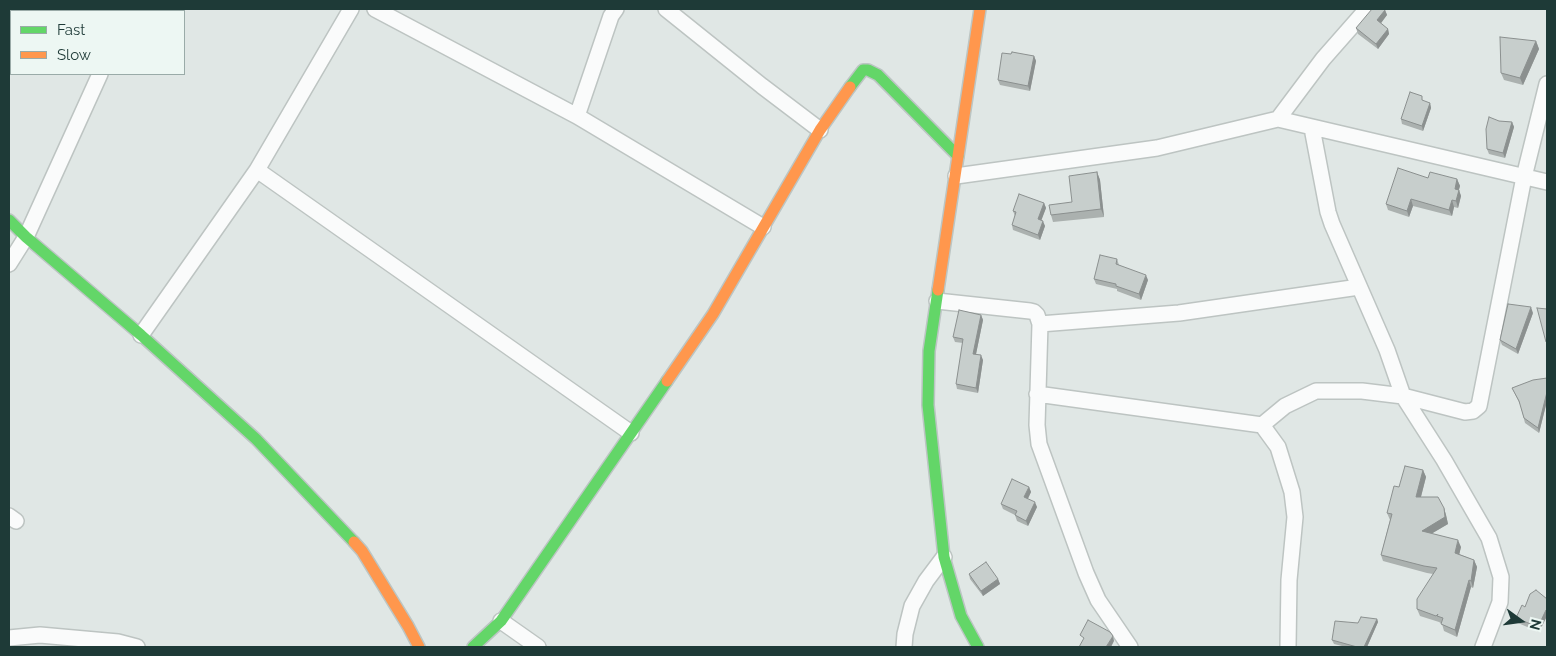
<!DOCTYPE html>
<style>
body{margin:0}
#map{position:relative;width:1556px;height:656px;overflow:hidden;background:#e0e7e5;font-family:Raleway,sans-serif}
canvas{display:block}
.frame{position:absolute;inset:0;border:10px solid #1e3a37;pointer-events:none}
.legend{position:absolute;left:10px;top:10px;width:175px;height:65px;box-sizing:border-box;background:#edf7f3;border:1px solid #9aaba8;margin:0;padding:6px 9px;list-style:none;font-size:15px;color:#1e3a37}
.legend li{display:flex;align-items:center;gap:10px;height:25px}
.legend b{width:25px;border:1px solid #9aaba8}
.north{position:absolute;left:1496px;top:596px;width:50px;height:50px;-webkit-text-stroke:4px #edf7f3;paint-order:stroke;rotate:104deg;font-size:14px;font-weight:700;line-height:20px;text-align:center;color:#1e3a37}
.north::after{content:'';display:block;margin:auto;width:18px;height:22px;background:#1e3a37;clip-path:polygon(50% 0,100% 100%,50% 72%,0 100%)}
</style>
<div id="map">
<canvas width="1556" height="656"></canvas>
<div class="frame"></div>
<ul class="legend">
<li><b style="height:6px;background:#63d668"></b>Fast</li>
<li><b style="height:6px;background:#ff974d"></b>Slow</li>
</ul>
<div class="north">N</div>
</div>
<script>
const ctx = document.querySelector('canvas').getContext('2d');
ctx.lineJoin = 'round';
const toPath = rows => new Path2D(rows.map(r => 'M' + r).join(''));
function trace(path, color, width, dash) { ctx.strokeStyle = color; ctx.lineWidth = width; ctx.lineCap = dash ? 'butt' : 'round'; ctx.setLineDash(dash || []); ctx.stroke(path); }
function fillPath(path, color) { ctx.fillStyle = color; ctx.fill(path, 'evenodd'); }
const street = toPath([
 [375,9,577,116,763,227],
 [666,9,762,86,820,130],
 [129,11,130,9],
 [577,116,611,16,616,9],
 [1278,119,1323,59,1367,9],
 [1312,128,1328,212,1332,224,1387,350,1403,396,1444,460,1489,538,1501,577,1500,602,1483,647],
 [257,170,631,433],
 [956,176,1157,148,1278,119,1547,182],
 [9,264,26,237,100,74],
 [937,301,1030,311,1034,312,1037,315,1040,324,1037,425,1039,444,1086,573,1098,600,1130,647],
 [1040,324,1179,313,1359,287],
 [141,335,257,170,351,9],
 [1037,394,1262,425,1285,406,1316,391,1362,391,1403,396,1465,412,1473,411,1479,406,1524,177,1547,84],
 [1262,425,1278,447,1292,492,1295,517,1289,580,1288,647],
 [9,516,16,521],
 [501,621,538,647],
 [9,638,40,635,118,642,137,647],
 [904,647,905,634,912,606,926,581,944,557]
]);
const fast = toPath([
 [850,87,863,70,868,70,878,75,958,156],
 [9,220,26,237,141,335,256,439,354,542],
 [938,290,929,351,928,405,944,557,961,616,978,647],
 [473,647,501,621,667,381]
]);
const slow = toPath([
 [938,290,980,9],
 [667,381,713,314,820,130,850,87],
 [354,542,362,551,408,626,419,647]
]);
const wall = toPath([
 [1385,10,1387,15,1380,23,1388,29,1389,34,1378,49,1358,34,1356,28],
 [1536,41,1539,49,1523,85,1504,80,1501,73],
 [1011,54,1034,56,1036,61,1030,91,1000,85,998,80],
 [1423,101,1430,103,1431,108,1423,131,1402,124,1401,119],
 [1499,121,1512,122,1514,127,1505,158,1489,154,1487,149],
 [1097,172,1100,180,1104,217,1053,222,1051,215,1072,202],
 [1428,178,1457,179,1460,186,1459,190,1461,196,1458,208,1454,207,1452,216,1413,206,1409,217,1388,210,1386,204],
 [1044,203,1046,208,1041,220,1045,226,1040,240,1013,230,1012,225,1015,216,1013,211],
 [1117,259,1119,265,1148,280,1141,300,1117,291,1117,289,1096,284,1094,279],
 [1533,313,1518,354,1502,345,1500,340],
 [981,315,983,320,976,354,983,360,978,393,957,389,956,384,963,343,955,342,953,337],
 [1547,378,1547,401,1539,433,1525,423,1520,404,1512,388],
 [1423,470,1426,477,1421,497,1444,508,1446,515,1448,524,1431,534,1461,547,1459,554,1474,560,1477,567,1473,588,1471,587,1457,637,1444,631,1442,624,1439,622,1420,616,1417,609,1433,574,1427,573,1383,561,1381,555,1390,520,1387,513,1399,487],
 [1029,487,1031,492,1028,499,1037,507,1028,526,1017,521,1015,515,1003,509,1001,504],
 [969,574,998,579,1000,584,983,596,970,579],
 [1547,599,1547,616,1539,632,1518,623,1516,618,1525,607],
 [1377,619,1378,622,1367,647,1346,647,1334,644,1332,640,1358,623]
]);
const shadedWall = toPath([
 [1385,10,1387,15,1379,26,1377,20],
 [1388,29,1389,34,1378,49,1376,44],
 [1536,41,1539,49,1523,85,1520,78],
 [1034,56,1036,61,1030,91,1028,86],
 [1430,103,1431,108,1423,131,1422,126],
 [1512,122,1514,127,1505,158,1503,153],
 [1097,172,1100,180,1104,217,1101,209],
 [1457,179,1460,186,1457,195,1455,189],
 [1459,190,1461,196,1458,208,1456,201],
 [1411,199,1413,206,1409,217,1407,211],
 [1452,200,1454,207,1452,216,1449,210],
 [1044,203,1046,208,1040,224,1038,219],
 [1043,221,1045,226,1040,240,1038,235],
 [1146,275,1148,280,1141,300,1139,294],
 [1531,307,1533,313,1518,354,1516,349],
 [981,315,983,320,975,359,973,354],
 [981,355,983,360,978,393,976,388],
 [1547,392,1547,401,1539,433,1538,428],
 [1423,470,1426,477,1419,504,1416,497],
 [1029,487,1031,492,1026,502,1024,497],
 [1035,502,1037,507,1028,526,1026,521],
 [1444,508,1446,515,1448,524,1424,538,1422,531],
 [1458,540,1461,547,1458,560,1455,553],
 [1474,560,1477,567,1473,588,1471,581],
 [998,579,1000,584,983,596,981,591],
 [1469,580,1471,587,1457,637,1455,630],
 [1546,610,1547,616,1539,632,1538,627],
 [1377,619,1378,622,1367,647,1364,647],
 [1113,636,1114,641,1111,647,1106,647]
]);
const building = toPath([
 [1372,9,1384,9,1385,10,1377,20,1388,29,1376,44,1356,28,1372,9],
 [1500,37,1536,41,1520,78,1501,73,1500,37],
 [1012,52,1034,56,1028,86,998,80,1002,53,1011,54,1012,52],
 [1410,92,1422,96,1422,100,1430,103,1422,126,1401,119,1410,92],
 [1489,117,1499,121,1512,122,1503,153,1487,149,1486,129,1489,117],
 [1398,168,1428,178,1430,172,1457,179,1455,189,1459,190,1456,201,1452,200,1449,210,1411,199,1407,211,1386,204,1398,168],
 [1097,172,1101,209,1051,215,1049,205,1072,202,1069,176,1097,172],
 [1019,194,1044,203,1038,219,1043,221,1038,235,1012,225,1016,212,1013,211,1019,194],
 [1100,255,1117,259,1116,264,1146,275,1139,294,1116,286,1116,284,1094,279,1100,255],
 [1508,304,1531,307,1516,349,1500,340,1508,304],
 [1537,308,1547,309,1547,342,1546,342,1537,308],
 [959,310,981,315,973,354,981,355,976,388,956,384,963,339,953,337,959,310],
 [1547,378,1547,393,1547,392,1538,428,1524,418,1519,401,1512,388,1533,380,1547,378],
 [1405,466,1423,470,1416,497,1438,497,1444,508,1445,517,1422,531,1458,540,1455,553,1474,560,1471,581,1469,580,1455,630,1441,624,1443,618,1437,616,1438,614,1436,616,1417,609,1417,599,1437,568,1424,566,1381,555,1392,514,1387,513,1394,486,1399,487,1405,466],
 [1012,479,1029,487,1024,497,1035,502,1026,521,1015,515,1017,511,1001,504,1012,479],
 [986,562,998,579,981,591,969,574,986,562],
 [1536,590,1547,599,1547,611,1546,610,1538,627,1516,618,1522,605,1525,607,1530,594,1536,590],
 [1361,617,1377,619,1364,647,1357,647,1332,640,1335,621,1358,623,1361,617],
 [1088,620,1110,632,1113,636,1106,647,1079,647,1084,638,1080,635,1088,620]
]);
trace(street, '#bdc4c2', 18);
trace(fast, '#bcc5c3', 14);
trace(slow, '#bcc5c3', 14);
trace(street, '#fafbfb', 15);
trace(fast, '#63d668', 11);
trace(slow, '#ff974d', 11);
fillPath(wall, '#abb1af');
fillPath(shadedWall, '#8b908f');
fillPath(building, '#c7cecc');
trace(building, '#8b908f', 1);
</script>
